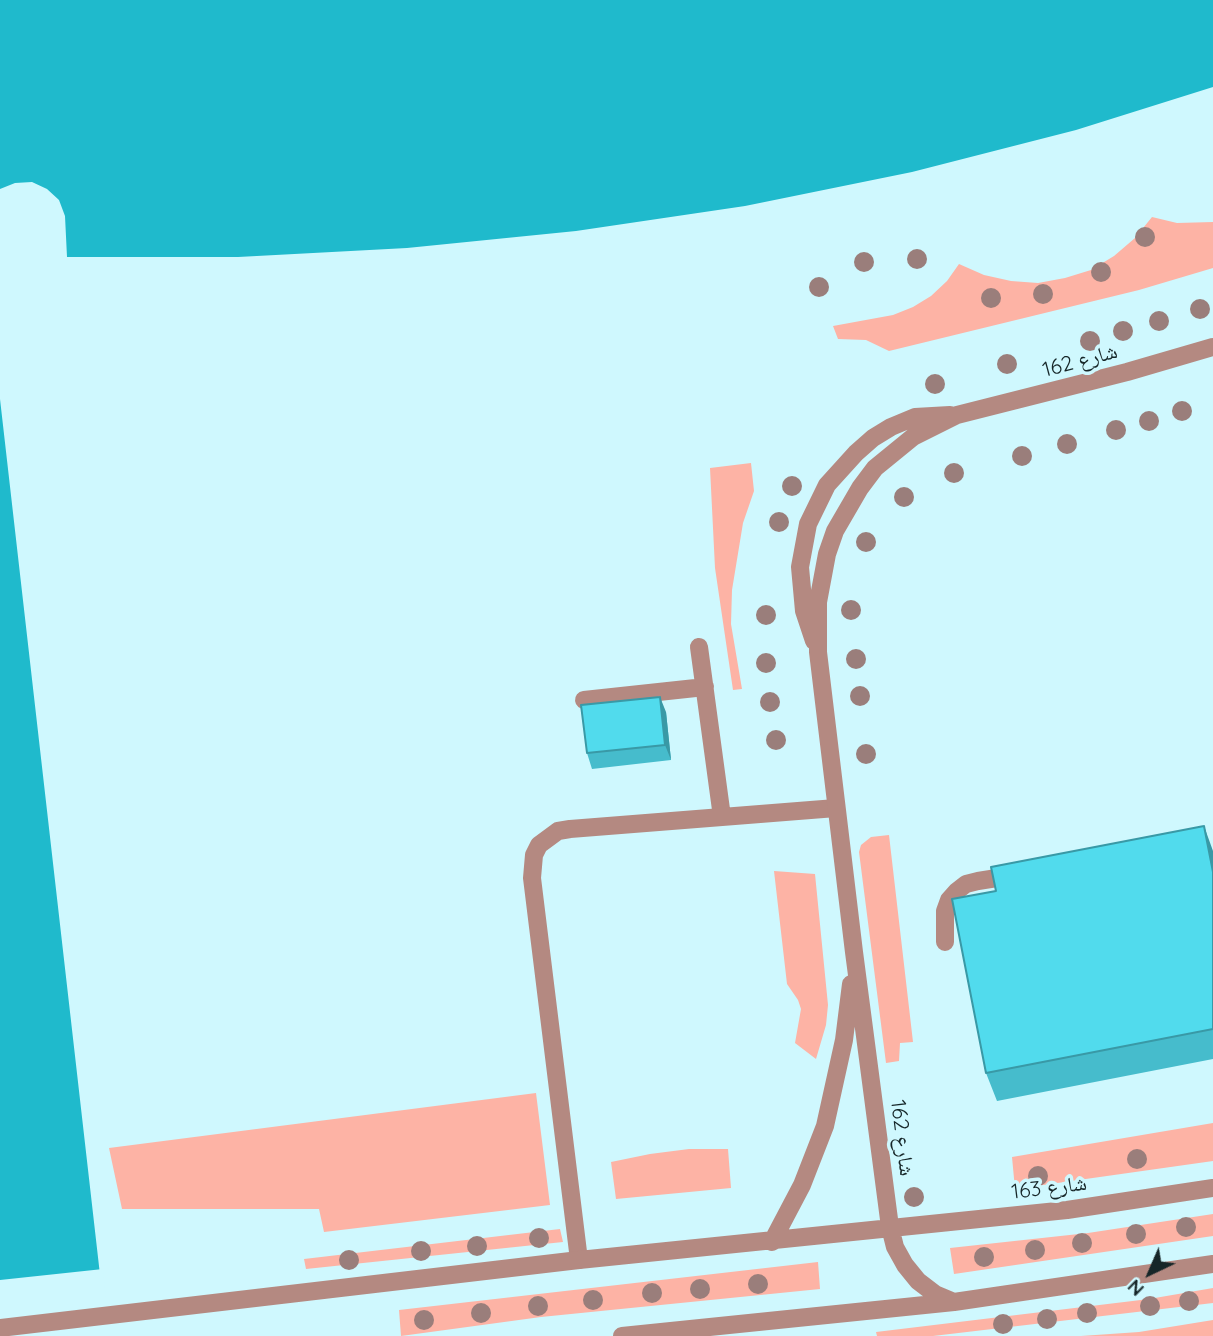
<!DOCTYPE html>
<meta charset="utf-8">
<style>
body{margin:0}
#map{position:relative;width:1213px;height:1336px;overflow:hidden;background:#cff8fe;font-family:Quicksand,sans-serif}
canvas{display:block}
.north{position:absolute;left:1115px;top:1238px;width:70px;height:70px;-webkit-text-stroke:5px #cff8fe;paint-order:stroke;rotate:224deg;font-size:19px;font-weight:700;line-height:28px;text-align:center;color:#162628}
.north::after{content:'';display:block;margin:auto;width:24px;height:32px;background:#162628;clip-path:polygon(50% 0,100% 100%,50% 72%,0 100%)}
</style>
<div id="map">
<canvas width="1213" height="1336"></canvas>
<div class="north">N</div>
</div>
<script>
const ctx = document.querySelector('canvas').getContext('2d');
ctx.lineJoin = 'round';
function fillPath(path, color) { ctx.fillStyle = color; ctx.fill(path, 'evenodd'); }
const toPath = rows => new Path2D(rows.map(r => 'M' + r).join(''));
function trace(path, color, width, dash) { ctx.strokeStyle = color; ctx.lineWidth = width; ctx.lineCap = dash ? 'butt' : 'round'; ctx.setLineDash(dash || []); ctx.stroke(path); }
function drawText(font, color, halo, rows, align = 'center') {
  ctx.font = font + ' Quicksand,"Noto Naskh Arabic",sans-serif'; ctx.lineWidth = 7; ctx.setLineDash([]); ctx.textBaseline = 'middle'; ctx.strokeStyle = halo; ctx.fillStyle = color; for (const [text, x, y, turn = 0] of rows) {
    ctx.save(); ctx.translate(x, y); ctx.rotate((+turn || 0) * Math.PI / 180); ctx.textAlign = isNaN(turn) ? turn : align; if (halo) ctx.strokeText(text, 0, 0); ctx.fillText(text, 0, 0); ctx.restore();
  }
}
const green = toPath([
 [1152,217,1177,223,1213,222,1213,268,1139,290,889,351,866,340,838,339,833,326,893,315,913,307,931,296,947,281,959,264,984,275,1011,281,1038,283,1065,278,1091,270,1114,256,1135,238],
 [751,463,754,491,743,523,732,590,731,624,742,689,733,690,715,568,710,468],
 [889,835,913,1042,900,1043,899,1061,886,1063,859,852,861,845,871,837],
 [774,871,815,874,828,1005,826,1025,816,1059,795,1043,801,1009,798,1000,787,984],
 [536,1093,550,1205,324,1232,319,1209,122,1209,109,1148],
 [1213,1123,1213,1161,1015,1189,1012,1157],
 [689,1149,728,1149,731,1188,616,1199,611,1162,650,1154],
 [1213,1214,1213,1236,954,1274,950,1248,1088,1233],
 [560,1229,563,1242,306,1269,304,1259],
 [818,1262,820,1289,541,1317,401,1336,399,1310],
 [1213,1288,1213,1303,933,1336,877,1336,876,1332,1149,1299],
 [1213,1320,1213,1336,1081,1336,1139,1332]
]);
const water = toPath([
 [0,0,1213,0,1213,87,1076,130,912,172,745,206,576,231,407,248,238,257,67,257,65,216,59,200,47,189,32,182,15,183,0,189],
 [0,399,107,1336,0,1336]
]);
const pier = toPath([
 [103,1269,110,1336,0,1336,0,1280]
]);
const service = toPath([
 [699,647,722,817],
 [584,700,705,687],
 [945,942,945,911,949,900,957,891,966,884,978,881,1016,875],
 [579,1260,532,878,534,855,539,845,558,831,570,829,836,808]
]);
const minor = toPath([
 [814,641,804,611,800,567,808,524,827,485,856,453,873,438,891,427,915,417,950,415],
 [772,1242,802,1185,825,1126,844,1040,851,984],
 [954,1302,935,1294,918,1281,905,1265,895,1247,890,1227,854,952,818,652,818,602,827,554,835,531,860,488,875,468,913,437,957,415,1127,372,1213,347],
 [0,1328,579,1260,1067,1210,1213,1188],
 [622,1336,954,1302,1213,1264]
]);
const trees = [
 [1145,237],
 [917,259],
 [864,262],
 [1101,272],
 [819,287],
 [1043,294],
 [991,298],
 [1200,309],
 [1159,321],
 [1123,331],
 [1090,341],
 [1007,364],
 [935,384],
 [1182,411],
 [1149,421],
 [1116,430],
 [1067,444],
 [1022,456],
 [954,473],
 [792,486],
 [904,497],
 [779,522],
 [866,542],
 [851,610],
 [766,615],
 [856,659],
 [766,663],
 [860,696],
 [770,702],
 [776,740],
 [866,754],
 [1137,1159],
 [1038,1176],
 [914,1197],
 [1186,1227],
 [1136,1234],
 [539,1238],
 [1082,1243],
 [477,1246],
 [1035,1250],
 [421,1251],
 [984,1257],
 [349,1260],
 [758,1284],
 [700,1289],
 [652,1293],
 [593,1300],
 [1189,1301],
 [538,1306],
 [1150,1306],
 [481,1313],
 [1087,1313],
 [1047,1319],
 [424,1320],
 [1003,1324]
];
const wall = toPath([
 [666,712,671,760,592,769,587,753],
 [1213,851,1213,1059,997,1101,986,1073]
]);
const shadedWall = toPath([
 [660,697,666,712,671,760,665,745],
 [1204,826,1213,851,1213,872]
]);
const building = toPath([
 [660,697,665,745,587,753,581,705,660,697],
 [1204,826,1213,872,1213,1029,986,1073,952,899,996,891,991,867,1204,826]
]);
const streetNames = [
 ["شارع 162",1080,361,-15],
 ["شارع 162",902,1138,83],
 ["شارع 163",1049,1188,-7]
];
fillPath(green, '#fdb3a5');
fillPath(water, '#1fbacc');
fillPath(pier, '#cff8fe');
trace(service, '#b48981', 18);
trace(minor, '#b48981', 18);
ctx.fillStyle = '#9a7e7b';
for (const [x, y] of trees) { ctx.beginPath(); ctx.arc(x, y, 10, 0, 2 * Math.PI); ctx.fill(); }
fillPath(wall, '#46bccc');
fillPath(shadedWall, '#3999a6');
fillPath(building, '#51dbed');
trace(building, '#3999a6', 2);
drawText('21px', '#162628', '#cff8fe', streetNames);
</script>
